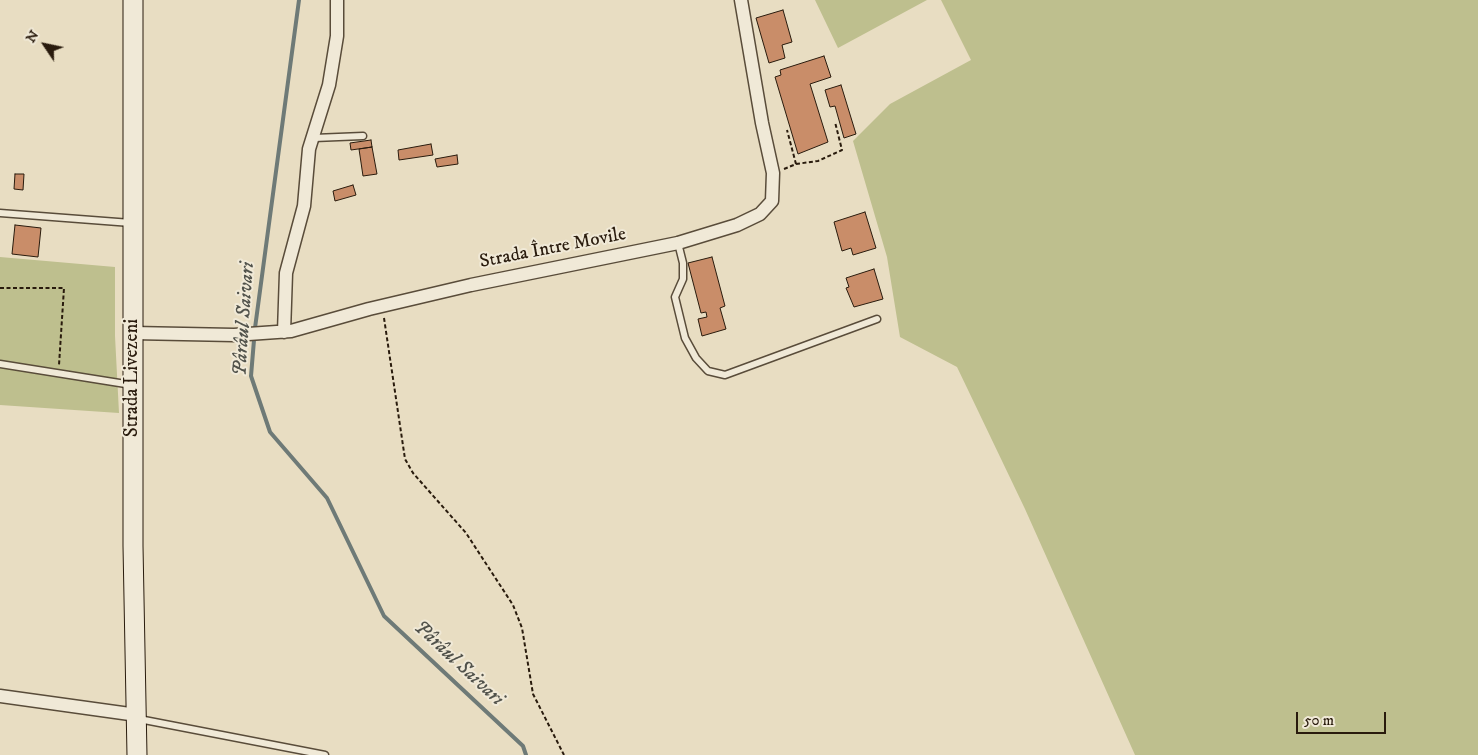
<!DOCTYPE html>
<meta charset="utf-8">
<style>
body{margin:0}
#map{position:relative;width:1478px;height:755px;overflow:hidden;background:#e8ddc2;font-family:"IM FELL DW Pica",serif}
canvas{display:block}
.north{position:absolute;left:20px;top:20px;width:50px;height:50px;-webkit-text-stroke:4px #f0e9d7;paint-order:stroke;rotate:304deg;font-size:14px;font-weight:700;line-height:20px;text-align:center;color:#291b0d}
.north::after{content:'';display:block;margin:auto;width:18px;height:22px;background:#291b0d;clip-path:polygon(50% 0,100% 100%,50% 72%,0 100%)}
.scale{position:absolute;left:1296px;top:712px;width:90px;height:22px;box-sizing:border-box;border:2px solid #291b0d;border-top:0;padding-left:6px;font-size:15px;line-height:18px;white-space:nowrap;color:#291b0d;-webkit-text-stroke:4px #f0e9d7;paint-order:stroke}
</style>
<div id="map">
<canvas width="1478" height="755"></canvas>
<div class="north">N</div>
<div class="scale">50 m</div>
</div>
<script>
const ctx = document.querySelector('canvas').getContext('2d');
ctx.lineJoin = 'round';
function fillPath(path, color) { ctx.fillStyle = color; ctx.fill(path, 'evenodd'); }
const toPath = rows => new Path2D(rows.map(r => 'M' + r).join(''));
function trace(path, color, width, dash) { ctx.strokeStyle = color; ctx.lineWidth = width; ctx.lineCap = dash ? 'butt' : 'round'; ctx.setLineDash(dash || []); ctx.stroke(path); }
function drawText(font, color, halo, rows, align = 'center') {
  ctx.font = font + ' "IM FELL DW Pica",serif'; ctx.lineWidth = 4; ctx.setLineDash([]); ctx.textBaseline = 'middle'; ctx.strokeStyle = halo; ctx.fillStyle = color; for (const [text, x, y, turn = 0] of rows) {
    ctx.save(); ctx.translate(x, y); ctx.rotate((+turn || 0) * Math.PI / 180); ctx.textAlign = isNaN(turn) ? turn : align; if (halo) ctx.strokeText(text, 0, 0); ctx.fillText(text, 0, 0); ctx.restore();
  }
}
const green = toPath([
 [815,0,927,0,838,48],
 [941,0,1478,0,1478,755,1135,755,1025,509,957,367,900,337,887,257,853,141,890,104,971,60],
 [0,257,115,267,115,336,119,413,0,405]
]);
const stream = toPath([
 [299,0,255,328,251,376,270,432,327,498,384,616,523,746,526,755]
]);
const building = toPath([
 [783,10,792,42,782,45,785,58,769,63,756,18,783,10],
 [824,56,831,77,810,84,828,142,798,154,775,77,781,75,780,70,824,56],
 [841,85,856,134,844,138,835,106,830,107,825,90,841,85],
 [371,140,372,147,351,150,350,143,371,140],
 [431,144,433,155,399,160,398,150,431,144],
 [372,147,377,174,363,176,359,149,372,147],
 [457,155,458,164,437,167,435,159,457,155],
 [15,174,24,174,23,190,14,189,15,174],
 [353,185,356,195,335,201,333,191,353,185],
 [865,212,876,248,853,255,851,248,842,251,834,222,865,212],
 [15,225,41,228,38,257,12,254,15,225],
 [712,257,725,306,720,308,726,329,702,336,698,319,707,317,706,312,701,313,688,263,712,257],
 [874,269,883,299,854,307,846,288,849,287,846,278,874,269]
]);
const path = toPath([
 [796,164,818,161,842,150,835,122],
 [784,169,796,164,787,130],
 [0,288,64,288,59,365],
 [384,318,405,459,413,473,466,533,513,605,522,628,533,694,564,755]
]);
const lane = toPath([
 [314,138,363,136],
 [0,213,131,223],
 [678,243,683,263,683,279,675,297,685,338,696,358,708,371,725,375,877,319],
 [0,364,132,385],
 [139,719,325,755]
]);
const street = toPath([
 [284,332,286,273,304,206,309,149,329,85,337,36,337,0],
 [133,333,234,335,291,331,369,309,471,285,678,243,737,225,760,214,772,201,773,173,762,123,741,0],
 [0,696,137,715]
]);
const secondary = toPath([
 [133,0,133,546,137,755]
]);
const streetNames = [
 ["Strada Între Movile",553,249,-11],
 ["Strada Livezeni",133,378,-90]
];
const waterNames = [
 ["Pârâul Saivari",245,319,-86],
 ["Pârâul Saivari",458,664,43]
];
fillPath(green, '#bebf8e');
trace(stream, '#6e7a77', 4);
fillPath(building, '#c98d69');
trace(building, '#291b0d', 1);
trace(lane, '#594c3a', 9);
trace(street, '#594c3a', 15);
trace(secondary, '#291b0d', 21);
trace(path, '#291b0d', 2, [4, 2.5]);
trace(lane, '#f0e9d7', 6);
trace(street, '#f0e9d7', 12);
trace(secondary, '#f0e9d7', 19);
drawText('19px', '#291b0d', '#f0e9d7', streetNames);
drawText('italic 20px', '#51524b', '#f0e9d7', waterNames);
</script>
